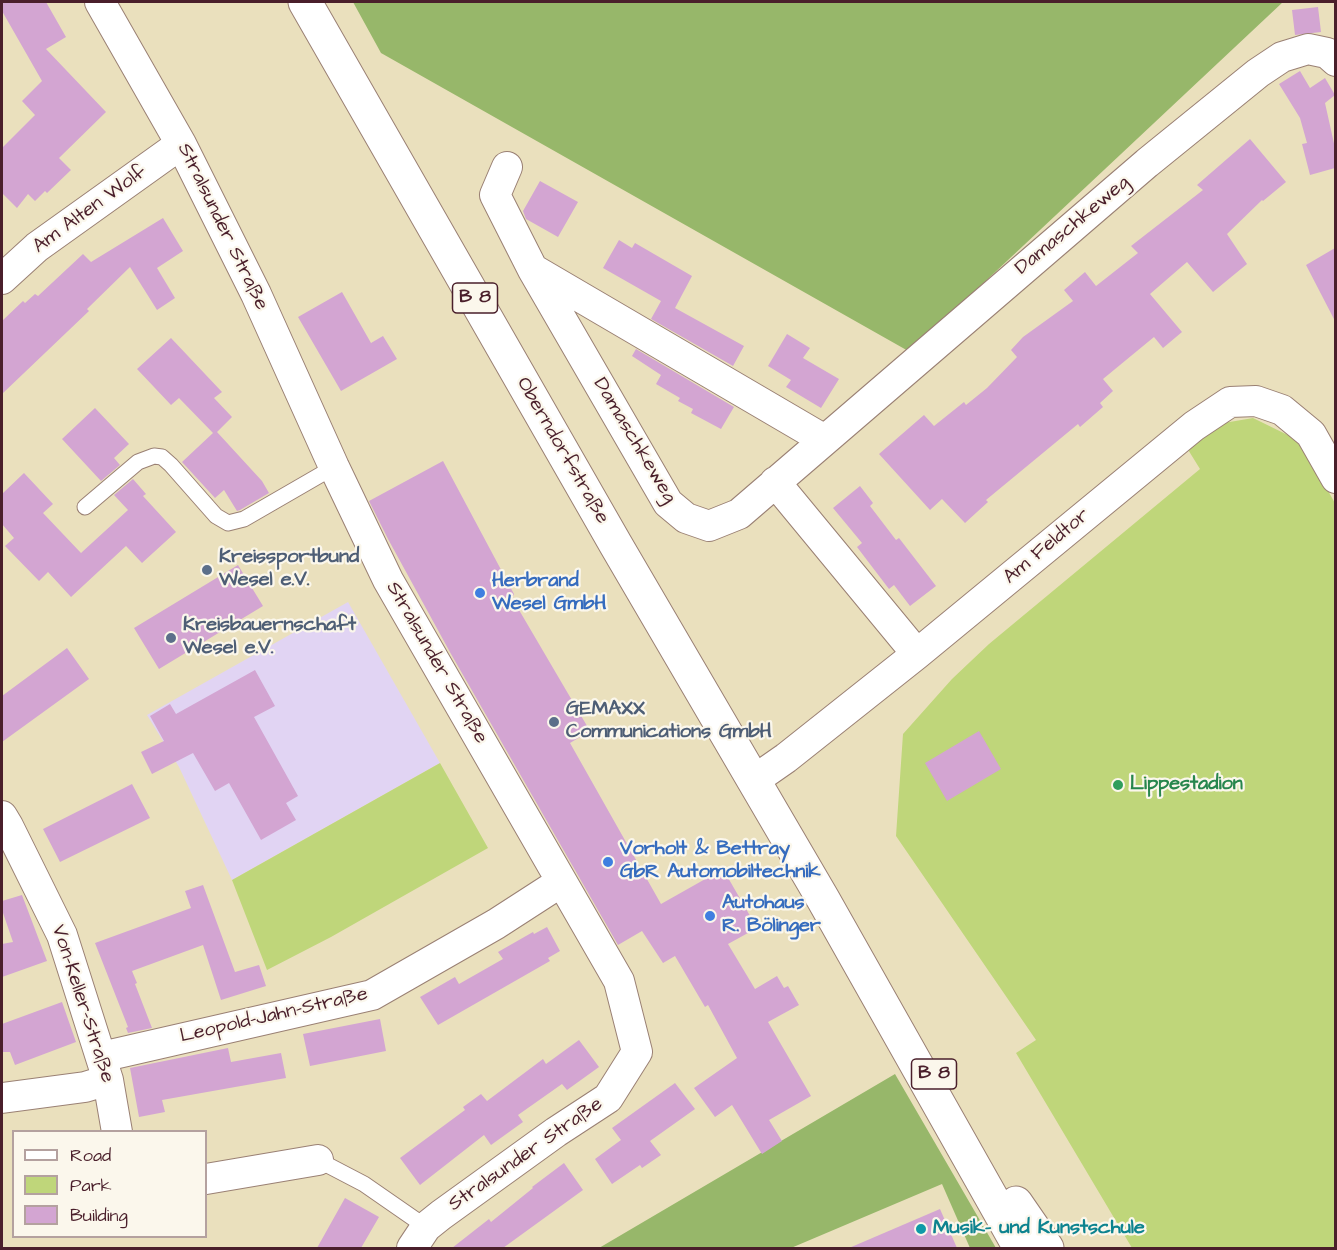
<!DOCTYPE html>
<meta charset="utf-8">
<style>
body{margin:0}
#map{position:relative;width:1337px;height:1250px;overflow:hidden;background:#eae0bd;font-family:"Architects Daughter",sans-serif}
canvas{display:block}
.frame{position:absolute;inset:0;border:3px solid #4a1f2b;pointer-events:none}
.legend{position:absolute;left:12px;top:1130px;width:195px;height:108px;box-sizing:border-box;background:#fbf7ec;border:2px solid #b4a19f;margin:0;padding:8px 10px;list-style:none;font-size:18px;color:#4a1f2b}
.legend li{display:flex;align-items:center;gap:12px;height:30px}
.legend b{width:30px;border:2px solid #b4a19f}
</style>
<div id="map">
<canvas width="1337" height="1250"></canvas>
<div class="frame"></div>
<ul class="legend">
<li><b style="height:8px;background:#fff"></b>Road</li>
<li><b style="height:16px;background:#bfd67a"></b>Park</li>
<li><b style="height:16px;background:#d3a5d2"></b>Building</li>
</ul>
</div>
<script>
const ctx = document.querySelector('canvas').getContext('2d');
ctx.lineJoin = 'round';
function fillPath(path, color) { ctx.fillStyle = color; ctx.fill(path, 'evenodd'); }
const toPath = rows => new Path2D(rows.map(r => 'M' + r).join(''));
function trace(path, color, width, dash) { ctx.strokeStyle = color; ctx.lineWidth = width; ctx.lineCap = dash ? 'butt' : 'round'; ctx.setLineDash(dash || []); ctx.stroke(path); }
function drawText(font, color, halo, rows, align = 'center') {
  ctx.font = font + ' "Architects Daughter",sans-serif'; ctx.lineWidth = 4.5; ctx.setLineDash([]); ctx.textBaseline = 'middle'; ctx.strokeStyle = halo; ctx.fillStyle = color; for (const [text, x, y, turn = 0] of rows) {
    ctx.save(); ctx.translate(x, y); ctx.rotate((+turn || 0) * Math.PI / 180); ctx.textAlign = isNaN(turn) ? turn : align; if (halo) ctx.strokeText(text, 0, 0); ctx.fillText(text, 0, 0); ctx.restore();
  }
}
const built = toPath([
 [348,602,440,763,232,880,179,767,147,715]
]);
const green = toPath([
 [1253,418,1300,441,1336,505,1335,1248,1132,1248,1016,1053,1036,1040,896,836,903,734,952,679,989,644,1200,469,1187,448,1218,424],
 [440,763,488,848,331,937,267,970,232,880]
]);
const forest = toPath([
 [353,2,1283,2,910,352,381,53],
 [895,1074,996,1248,970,1248,942,1184,791,1248,599,1248]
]);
const building = toPath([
 [2,2,46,2,66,37,46,49,106,112,59,158,71,170,47,193,45,191,35,201,28,194,17,208,2,193,2,148,35,115,22,101,42,81,2,11],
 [1318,7,1321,32,1295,35,1292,10],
 [1300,71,1310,88,1325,78,1335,95,1325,103,1335,148,1335,168,1310,175,1302,144,1307,143,1300,118,1279,84],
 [1250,139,1286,182,1263,201,1262,200,1227,234,1247,264,1213,292,1187,262,1150,294,1182,332,1163,348,1154,337,1103,379,1113,391,1100,403,1103,407,1080,427,1078,424,986,500,988,502,965,523,942,499,930,510,879,454,924,415,934,426,964,402,966,405,987,388,1017,357,1011,350,1023,337,1073,301,1064,290,1085,272,1096,286,1138,253,1131,246,1203,190,1197,185],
 [540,181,578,202,558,237,526,219,523,211],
 [163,218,183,251,157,268,175,298,157,310,130,267,87,309,89,311,2,394,2,321,23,301,25,303,35,294,38,296,83,254,91,262],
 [619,240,632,248,635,243,692,276,675,308,744,346,733,366,651,319,661,301,603,268],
 [1335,248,1335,321,1306,265],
 [342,292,371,343,383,336,397,359,341,391,298,317],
 [787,334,810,348,803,358,839,379,821,408,786,387,791,380,768,366],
 [171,338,222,392,214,398,232,417,217,432,262,481,269,493,240,510,237,511,224,490,215,498,182,462,213,433,179,398,171,405,137,369],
 [636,349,734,407,721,429,691,413,693,409,678,401,680,398,656,384,661,375,632,356],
 [95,408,129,444,114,458,120,465,101,481,62,439],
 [443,461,514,594,512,598,590,731,570,743,661,904,723,869,757,928,728,944,755,989,777,976,784,988,788,986,799,1005,768,1022,811,1096,769,1120,782,1141,762,1154,732,1105,715,1117,694,1088,737,1058,708,1005,705,1007,675,956,663,963,642,931,618,945,451,654,388,539,369,501],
 [24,473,53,504,43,513,81,553,128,510,114,495,133,479,146,494,143,496,176,532,142,563,126,546,71,597,48,572,39,581,5,546,14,538,2,524,2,494],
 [860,486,873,503,870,506,896,540,899,538,936,586,910,606,894,585,889,589,857,547,862,543,833,508],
 [238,565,263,606,159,669,134,628],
 [67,648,89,679,2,742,2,696],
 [255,670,275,706,254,717,298,796,286,803,296,820,261,840,229,783,215,791,193,753,152,774,141,752,164,741,150,716,170,704,176,714],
 [979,731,1001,769,947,801,925,763],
 [132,784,150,818,60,862,43,829],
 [203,885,235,972,259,965,266,986,221,1000,203,945,132,971,137,983,135,984,152,1028,128,1033,126,1028,128,1027,95,943,191,908,185,891],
 [22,895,47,961,2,977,2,944,13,942,2,910,2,901],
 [547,927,560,951,548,958,550,961,438,1025,420,997,455,977,459,984,503,959,498,952,533,932,534,934],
 [62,1002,76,1042,15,1065,10,1052,2,1052,2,1024],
 [380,1019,386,1051,310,1066,303,1034],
 [579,1040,599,1067,567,1090,562,1084,518,1115,523,1122,491,1145,484,1135,420,1185,400,1158,465,1110,463,1107,481,1094,487,1101,543,1059,546,1064],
 [228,1048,231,1062,281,1053,286,1078,162,1100,165,1112,139,1117,130,1068],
 [675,1083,695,1109,650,1141,661,1155,642,1168,640,1165,612,1184,595,1159,621,1140,612,1128],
 [564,1163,583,1190,503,1248,452,1248,489,1219,491,1222,533,1188,532,1187],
 [345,1198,379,1217,361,1248,317,1248],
 [940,1209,957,1248,849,1248]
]);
const lane = toPath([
 [85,507,138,462,154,456,162,457,171,465,216,516,228,523,244,519,334,467],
 [318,1160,364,1184,426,1227]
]);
const street = toPath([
 [100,2,181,144,256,294,334,467,388,580,619,981,637,1052,608,1098,556,1132,441,1215,426,1227,412,1248],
 [507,167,495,195,533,270,668,503,686,518,709,526,739,514,1147,163,1258,73,1282,57,1308,49,1327,53,1336,61],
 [536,271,823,439],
 [2,279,37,247,181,144],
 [775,482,917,654],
 [753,781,786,758,917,654,1194,426,1230,402,1256,401,1282,410,1311,434,1336,478],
 [2,816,8,826,62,935,108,1080,117,1132],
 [101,1057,372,995,496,924,561,882],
 [2,1098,85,1087,108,1080],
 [206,1179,318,1160]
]);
const primary = toPath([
 [305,2,616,545,823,899,1020,1248],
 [1016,1203,1047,1248]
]);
const markers = [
 [207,570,6,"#5c6f8a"],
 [480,593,6,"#3f7fe0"],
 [171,638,6,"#5c6f8a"],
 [554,722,6,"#5c6f8a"],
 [1118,785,6,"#2e9e5b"],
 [608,862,6,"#3f7fe0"],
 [710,916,6,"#3f7fe0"],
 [921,1229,6,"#0f9aa8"]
];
const shields = [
 [475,298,45],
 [934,1074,45]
];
const shieldNames = [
 ["B 8",475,298],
 ["B 8",934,1074]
];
const streetNames = [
 ["Am Alten Wolf",90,210,-36],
 ["Damaschkeweg",1073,226,-40],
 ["Stralsunder Straße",222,227,64],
 ["Damaschkeweg",634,441,59],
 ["Oberndorfstraße",562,451,60],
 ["Am Feldtor",1047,547,-40],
 ["Stralsunder Straße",436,663,60],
 ["Von-Keller-Straße",82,1004,72],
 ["Leopold-Jahn-Straße",274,1016,-13],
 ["Stralsunder Straße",526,1155,-35]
];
const serviceNames = [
 ["Kreissportbund",219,558],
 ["Wesel e.V.",219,581],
 ["Kreisbauernschaft",183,626],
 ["Wesel e.V.",183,649],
 ["GEMAXX",566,710],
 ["Communications GmbH",566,733]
];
const shopNames = [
 ["Herbrand",492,582],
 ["Wesel GmbH",492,605],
 ["Vorholt & Bettray",620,850],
 ["GbR Automobiltechnik",620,873],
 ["Autohaus",722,904],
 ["R. Bölinger",722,927]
];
const leisureNames = [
 ["Lippestadion",1130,785]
];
const cultureNames = [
 ["Musik- und Kunstschule",933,1229]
];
fillPath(built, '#e1d4f3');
fillPath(green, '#bfd67a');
fillPath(forest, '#97b76a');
fillPath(building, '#d3a5d2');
trace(lane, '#9a8074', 17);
trace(street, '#9a8074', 32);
trace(primary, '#9a8074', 35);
trace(lane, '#fff', 15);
trace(street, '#fff', 30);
trace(primary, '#fff', 33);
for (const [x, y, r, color] of markers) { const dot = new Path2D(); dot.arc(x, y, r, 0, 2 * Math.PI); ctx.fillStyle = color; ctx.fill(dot); trace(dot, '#fbf7ec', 2); }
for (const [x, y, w] of shields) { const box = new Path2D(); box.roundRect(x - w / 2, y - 15, w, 30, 4.5); ctx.fillStyle = '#fbf7ec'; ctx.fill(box); trace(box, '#4a1f2b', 1.5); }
drawText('bold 18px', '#4a1f2b', null, shieldNames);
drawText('20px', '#4a1f2b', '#fbf7ec', streetNames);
drawText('bold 20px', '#4e5e75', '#fbf7ec', serviceNames, 'left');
drawText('bold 20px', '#366cbe', '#fbf7ec', shopNames, 'left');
drawText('bold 20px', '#27864d', '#fbf7ec', leisureNames, 'left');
drawText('bold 20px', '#0d838f', '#fbf7ec', cultureNames, 'left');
</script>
